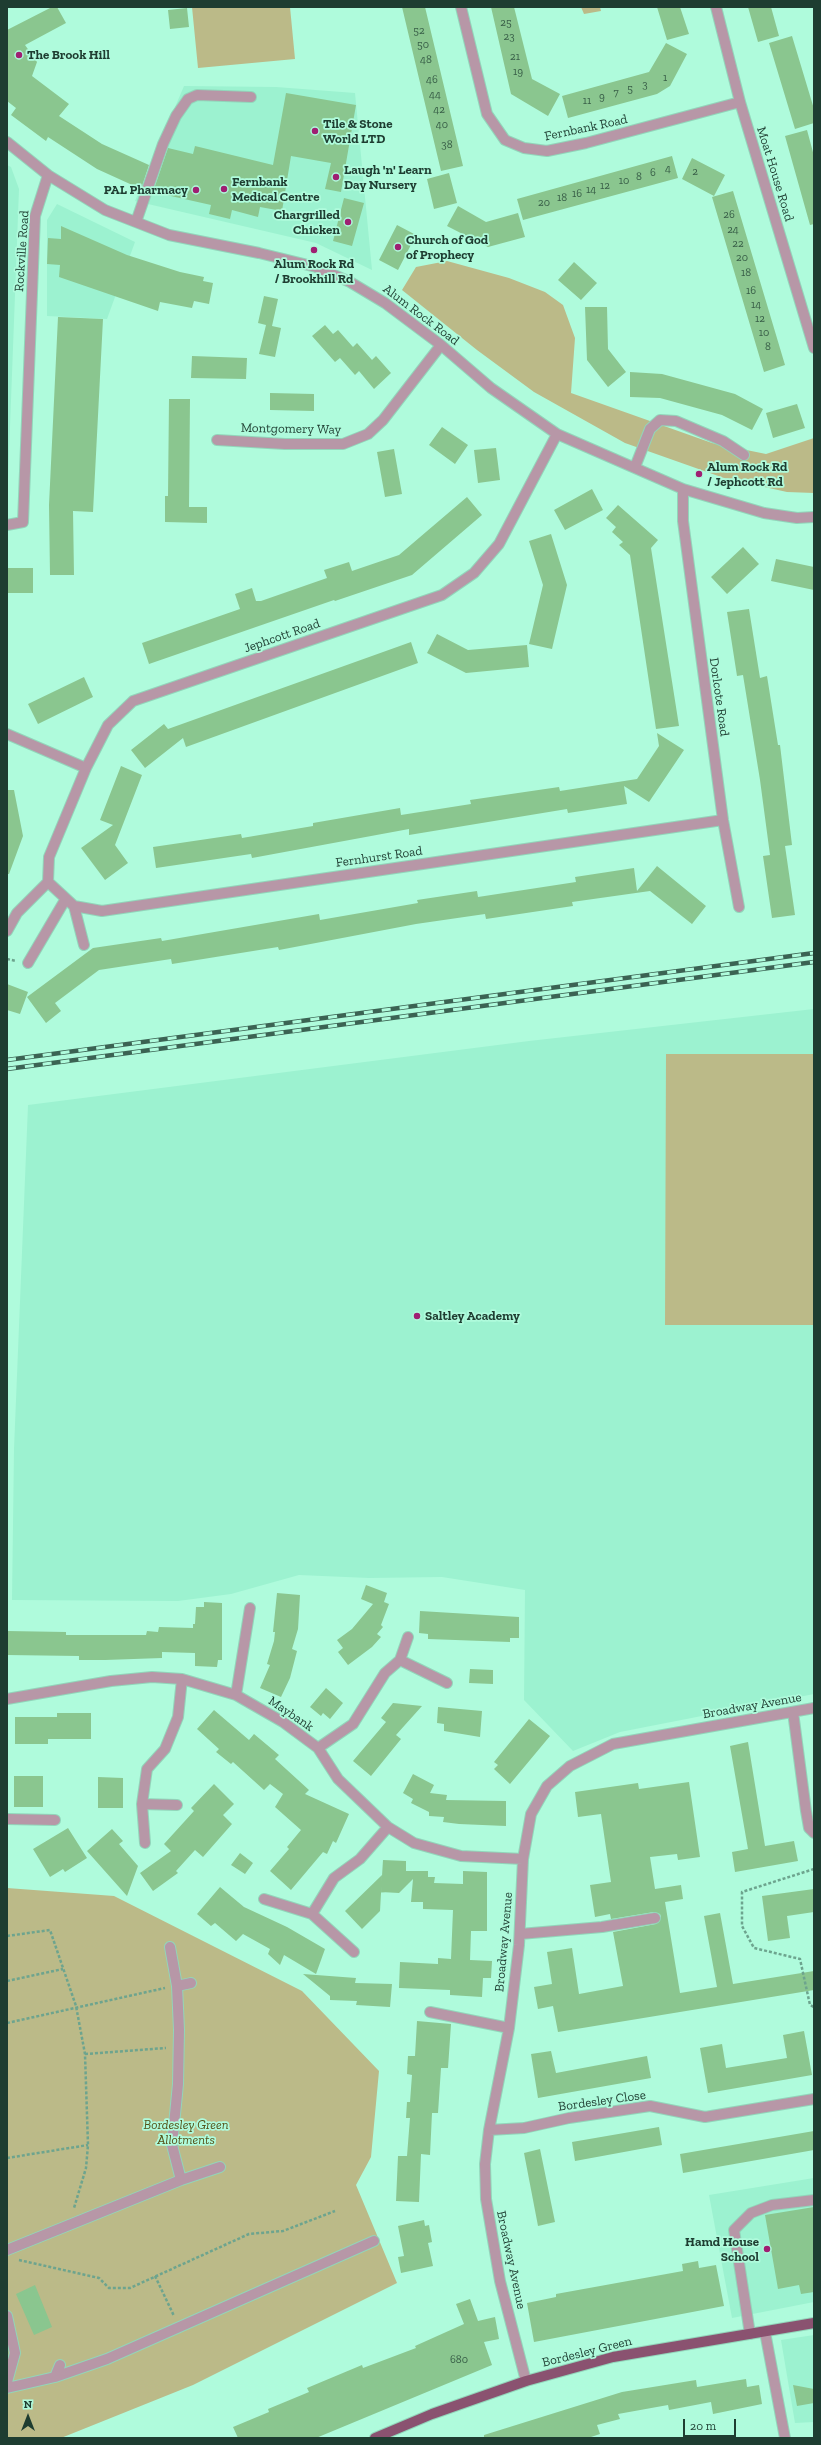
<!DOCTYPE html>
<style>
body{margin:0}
#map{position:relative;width:821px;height:2445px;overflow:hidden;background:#affbdc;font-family:"Zilla Slab",serif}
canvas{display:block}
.frame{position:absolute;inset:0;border:8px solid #1e3d31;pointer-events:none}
.north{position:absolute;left:8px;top:2397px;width:40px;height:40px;-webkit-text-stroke:3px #affbdc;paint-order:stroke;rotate:0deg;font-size:11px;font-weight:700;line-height:16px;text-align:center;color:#1e3d31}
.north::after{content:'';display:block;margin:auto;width:14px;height:18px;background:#1e3d31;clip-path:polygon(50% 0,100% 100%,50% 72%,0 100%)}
.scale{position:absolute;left:683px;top:2419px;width:53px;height:18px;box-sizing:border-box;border:2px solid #1e3d31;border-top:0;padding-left:5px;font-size:12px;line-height:14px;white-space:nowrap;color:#1e3d31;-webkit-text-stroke:3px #affbdc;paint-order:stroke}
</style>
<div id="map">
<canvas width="821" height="2445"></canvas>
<div class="frame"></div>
<div class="north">N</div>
<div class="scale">20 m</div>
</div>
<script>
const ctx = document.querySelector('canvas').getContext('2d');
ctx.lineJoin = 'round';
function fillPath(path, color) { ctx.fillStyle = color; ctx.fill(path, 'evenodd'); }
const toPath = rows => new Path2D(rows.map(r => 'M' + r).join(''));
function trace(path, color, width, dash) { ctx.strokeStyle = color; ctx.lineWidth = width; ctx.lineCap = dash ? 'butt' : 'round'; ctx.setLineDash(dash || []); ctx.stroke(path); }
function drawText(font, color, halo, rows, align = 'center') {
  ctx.font = font + ' "Zilla Slab",serif'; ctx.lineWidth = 3.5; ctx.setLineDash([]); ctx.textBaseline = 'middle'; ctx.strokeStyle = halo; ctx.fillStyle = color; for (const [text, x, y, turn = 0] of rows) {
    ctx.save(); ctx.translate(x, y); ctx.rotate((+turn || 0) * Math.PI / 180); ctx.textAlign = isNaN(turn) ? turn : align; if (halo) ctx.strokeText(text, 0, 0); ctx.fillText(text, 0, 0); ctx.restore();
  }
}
const built = toPath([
 [184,86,276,87,355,93,372,270,316,243,135,201],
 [7,165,11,167,19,189,7,506],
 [57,204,135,242,107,319,47,316,47,220],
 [814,1009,814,1694,620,1732,573,1751,524,1700,525,1590,442,1577,369,1578,299,1575,231,1594,178,1601,12,1600,14,1449,28,1105,529,1041],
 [814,2178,814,2302,732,2318,709,2195],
 [814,2335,814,2422,795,2423,781,2340]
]);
const green = toPath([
 [192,7,290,7,295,59,198,68],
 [581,7,600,7,601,11,584,14],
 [447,261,509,278,545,292,563,305,575,338,571,393,712,443,766,454,814,438,814,493,787,492,724,478,625,443,534,392,477,350,402,290,416,267],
 [666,1054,814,1054,814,1325,665,1325],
 [7,1888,114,1896,302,1991,379,2071,371,2157,356,2185,397,2283,193,2385,61,2438,7,2438]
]);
const building = toPath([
 [52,7,57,7,66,23,25,45,37,62,32,76,69,104,59,116,102,144,149,165,141,189,97,169,48,137,46,141,11,115,16,108,7,101,7,30],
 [402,7,425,7,463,166,441,171],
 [491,7,514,7,532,79,560,94,548,116,511,94],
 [657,7,680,7,689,34,667,40],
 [748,7,771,7,779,36,758,42],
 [187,8,189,27,170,29,168,10],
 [792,36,814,109,814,123,795,129,769,43],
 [666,43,687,54,670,86,657,94,568,118,562,96,649,72],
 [286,93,356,105,341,192,325,189,331,163,291,156,282,211,260,207,258,217,232,210,230,219,209,214,211,205,153,192,168,148,193,154,195,146,273,165],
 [807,130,814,156,814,224,810,225,785,136],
 [672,156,678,178,523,220,517,199],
 [692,158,725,175,714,196,682,179],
 [449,173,457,203,434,209,427,179],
 [733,191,785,365,764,372,712,197],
 [344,198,364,203,352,246,333,241],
 [458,206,486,222,518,213,525,237,488,247,447,226],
 [397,225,416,235,398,270,379,260],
 [61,226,127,255,180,272,204,277,203,281,213,283,209,304,194,301,192,308,160,302,158,311,59,277,60,265,47,264,48,238,61,239],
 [574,262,597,283,581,300,558,280],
 [264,296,278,299,272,326,281,328,275,357,259,354,266,325,258,323],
 [585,307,607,307,608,349,626,372,608,387,587,360],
 [58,317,103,319,93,512,73,511,74,575,50,575,49,505],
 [325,325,333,334,338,330,353,347,357,343,372,360,376,356,391,373,374,389,359,371,355,375,340,358,335,362,312,336],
 [192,356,247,358,246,379,191,378],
 [630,372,662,374,735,394,763,409,752,430,722,415,660,398,630,397],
 [270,393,314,394,314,411,270,410],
 [169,399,190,399,189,507,207,507,207,523,165,522,165,496,168,496],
 [797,404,805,428,773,438,766,413],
 [442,427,468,445,455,464,429,445],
 [496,448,500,480,478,483,474,450],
 [394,449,402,494,385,497,377,452],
 [592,489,603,510,565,530,554,510],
 [467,497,482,515,412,575,335,601,334,600,149,664,142,643,240,609,235,594,252,588,256,601,261,601,327,578,324,570,349,562,352,571,399,555],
 [618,505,658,540,651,548,679,726,656,729,630,555,619,545,623,542,612,532,616,527,606,518],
 [551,534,567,585,552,649,529,644,543,585,529,541],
 [743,547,759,564,727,594,711,577],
 [776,559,814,567,814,590,771,581],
 [7,568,33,568,33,593,7,593],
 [749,609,760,678,767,676,778,745,780,745,792,845,785,846,795,915,772,918,763,856,770,855,760,780,743,675,737,676,727,612],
 [437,634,468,650,527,645,529,667,466,673,427,653],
 [411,642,418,663,186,747,183,738,145,768,131,750,164,724,168,729],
 [84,677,93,697,38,724,28,704],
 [657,733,684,750,649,802,624,786,627,804,568,813,567,809,409,835,409,829,252,858,251,854,156,868,153,847,241,834,242,838,313,826,313,823,400,808,401,815,471,804,470,800,559,787,560,791,637,779,659,746],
 [121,766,142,775,115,845,128,863,105,880,81,848,113,825,100,820],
 [7,790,14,790,23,836,9,874,7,874],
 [657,866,706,906,692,924,650,891,572,902,573,906,486,919,485,914,416,924,279,950,278,947,172,964,171,959,99,970,55,1003,61,1011,46,1023,27,997,93,948,161,938,162,941,319,914,320,920,418,903,417,900,477,891,478,897,576,882,575,877,634,868,637,891],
 [7,984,28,992,20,1014,7,1010],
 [366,1585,387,1593,384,1602,389,1604,381,1625,383,1627,377,1634,381,1637,372,1647,348,1665,338,1652,343,1648,337,1640,352,1629,373,1604,361,1599],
 [277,1593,300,1595,298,1629,292,1649,297,1651,290,1678,281,1697,260,1688,270,1665,267,1664,274,1641,275,1632,273,1632],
 [204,1602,222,1603,222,1660,218,1660,217,1667,195,1666,195,1653,162,1652,162,1658,105,1660,79,1660,79,1656,7,1655,7,1631,66,1632,66,1635,146,1635,147,1631,158,1632,159,1627,193,1628,193,1624,195,1624,196,1607,204,1607],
 [420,1611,519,1617,519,1638,510,1638,510,1642,428,1639,428,1634,419,1633],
 [470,1669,493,1670,493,1684,469,1683],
 [326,1688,343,1703,330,1719,323,1713,321,1716,310,1707],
 [393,1703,422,1706,396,1735,401,1739,371,1776,353,1761,386,1722,381,1718],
 [438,1707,482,1711,480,1737,444,1731,444,1724,437,1723],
 [214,1710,249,1740,254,1734,279,1755,275,1759,309,1790,305,1794,349,1814,336,1843,333,1841,327,1854,323,1852,291,1890,270,1871,289,1849,287,1847,301,1830,275,1807,283,1794,270,1784,264,1790,233,1762,231,1764,216,1752,219,1749,197,1729],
 [57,1713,91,1713,91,1739,48,1739,48,1744,15,1744,15,1717,57,1717],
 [529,1719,550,1736,510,1784,494,1769,498,1765,494,1762],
 [748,1742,765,1846,794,1841,798,1861,735,1872,732,1852,748,1849,730,1746],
 [413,1774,434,1785,430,1793,447,1795,446,1800,506,1801,506,1826,459,1824,443,1822,444,1817,429,1816,429,1812,411,1803,413,1799,403,1793],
 [14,1776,43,1776,43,1807,14,1807],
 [98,1777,123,1778,123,1808,98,1808],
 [689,1782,700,1857,678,1860,677,1854,650,1857,655,1889,681,1885,683,1899,665,1902,680,1993,717,1987,704,1916,720,1913,733,1984,814,1971,814,1990,558,2032,553,2006,538,2009,534,1987,552,1984,547,1952,572,1948,579,1994,623,1986,613,1932,656,1924,661,1917,660,1914,654,1912,611,1919,610,1914,595,1917,590,1885,611,1882,601,1814,578,1817,575,1792,638,1783,639,1789],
 [214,1784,234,1804,223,1815,232,1824,203,1857,195,1850,176,1871,178,1873,153,1891,140,1873,171,1851,164,1844,194,1811,191,1808],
 [68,1828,87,1858,65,1872,63,1869,50,1877,33,1849],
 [112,1829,123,1841,119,1844,138,1866,127,1896,87,1851],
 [240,1853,253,1863,245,1874,231,1865],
 [383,1860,406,1861,406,1871,428,1871,428,1877,435,1877,434,1883,463,1884,463,1871,487,1872,487,1931,471,1931,470,1960,492,1961,491,1978,483,1978,482,1997,450,1995,450,1990,399,1988,400,1962,438,1964,438,1958,451,1959,453,1910,423,1909,423,1902,411,1902,413,1879,399,1893,381,1892],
 [382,1875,380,1911,362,1929,345,1911],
 [220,1887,244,1907,287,1927,325,1949,316,1974,284,1955,280,1965,268,1954,270,1949,243,1934,236,1941,215,1923,211,1926,197,1914],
 [814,1889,814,1912,787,1916,790,1938,768,1941,762,1896],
 [303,1974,356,1978,355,1983,392,1984,390,2007,356,2005,357,2001,330,2000,330,1996],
 [417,2021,451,2024,448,2068,441,2068,438,2113,432,2113,430,2155,421,2154,419,2202,396,2201,398,2156,407,2156,410,2118,406,2118,407,2102,410,2102,412,2075,407,2074,408,2056,415,2056],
 [804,2031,812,2075,708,2093,700,2048,722,2044,726,2068,787,2058,783,2035],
 [551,2051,556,2073,647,2056,651,2078,538,2098,531,2054],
 [659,2127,662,2145,575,2161,572,2142],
 [814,2131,814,2150,683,2173,680,2154],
 [540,2149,555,2222,538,2226,524,2153],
 [814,2207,814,2292,801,2294,799,2285,778,2289,765,2215],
 [424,2220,425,2226,429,2225,432,2242,428,2243,433,2266,401,2273,398,2257,404,2256,398,2226],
 [698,2261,699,2268,716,2265,724,2306,534,2342,527,2303,556,2297,556,2294,683,2271,682,2264],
 [35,2285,52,2327,34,2335,16,2294],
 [470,2299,478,2321,495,2317,499,2339,484,2342,492,2365,316,2438,238,2438,233,2427,269,2412,268,2409,309,2392,307,2388,362,2365,363,2368,416,2348,415,2346,464,2324,456,2304],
 [746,2379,747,2387,759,2385,762,2404,713,2414,711,2402,669,2410,668,2405,618,2414,620,2419,597,2425,600,2434,588,2438,484,2438,484,2435,622,2392,696,2380,697,2387],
 [793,2385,814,2389,814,2403,797,2406]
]);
const path = toPath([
 [7,959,16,961],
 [814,1869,742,1892,742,1926,754,1948,800,1959,810,2005,814,2007],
 [7,1936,50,1930,76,2006,85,2054,88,2145,86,2168,74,2208],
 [7,1981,63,1969],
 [7,2023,165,1988],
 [85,2054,166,2048],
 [7,2158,88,2145],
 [19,2260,99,2278,109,2288,130,2288,249,2234,283,2231,335,2211],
 [155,2276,174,2316]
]);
const minor = toPath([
 [461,7,487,114,505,140,524,148,547,151,586,143,740,102],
 [716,7,740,102,814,348],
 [7,142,48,175,105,210,169,235,259,253,316,267,350,282,385,303,441,345,491,388,557,434,683,489,764,513,797,518,814,517],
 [136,222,163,144,176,116,188,99,197,95,251,97],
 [217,440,285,444,343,444,368,434,383,420,441,345],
 [635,467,650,429,660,420,676,421,723,441,744,455],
 [683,489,683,521,723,820,739,907],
 [7,525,23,522,35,216,48,175],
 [7,734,86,768],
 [48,882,49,857,86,768,108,725,133,701,442,595,474,573,499,544,557,434],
 [48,882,74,906,102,911,723,820],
 [74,906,84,945],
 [7,931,17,913,48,882],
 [28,963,65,900],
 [400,1660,447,1683],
 [236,1695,250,1608],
 [7,1699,111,1681,152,1677,182,1679,236,1695,283,1722,318,1748,338,1779,388,1827,414,1843,461,1856,523,1859],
 [793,1712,806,1811,809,1828,814,1833],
 [318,1748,353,1724,385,1673,400,1660,408,1637],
 [142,1804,177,1805],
 [7,1819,55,1820],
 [145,1843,142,1804,147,1769,165,1749,178,1717,182,1679],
 [264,1899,312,1914,334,1878,360,1859,388,1827],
 [312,1914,354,1952],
 [520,1934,602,1927,655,1918],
 [170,1947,177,1986,179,2030,178,2084,172,2145,181,2180],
 [177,1986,191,1983],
 [430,2012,509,2028],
 [489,2130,524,2128,569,2118,650,2106,705,2117,814,2099],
 [7,2250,181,2180,220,2167],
 [7,2316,15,2353,7,2382],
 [765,2332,785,2438],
 [750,2334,734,2230,751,2213,772,2205,814,2200],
 [55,2377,60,2365],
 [526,2381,500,2281,486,2199,485,2164,489,2130,509,2028,519,1945,523,1859,531,1814,547,1786,570,1766,613,1744,814,1708],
 [7,2388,55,2377,107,2359,374,2241]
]);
const major = toPath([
 [375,2438,432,2414,526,2381,613,2357,814,2323]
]);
const rail = toPath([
 [7,1060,814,953],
 [7,1069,814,962]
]);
const markers = [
 [19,55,4,"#9f1f72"],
 [315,131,4,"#9f1f72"],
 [336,177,4,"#9f1f72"],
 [224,189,4,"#9f1f72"],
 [196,190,4,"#9f1f72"],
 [348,222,4,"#9f1f72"],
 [398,247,4,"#9f1f72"],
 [314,250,4,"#9f1f72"],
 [699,474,4,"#9f1f72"],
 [417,1316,4,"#9f1f72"],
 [767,2249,4,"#9f1f72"]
];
const numberNames = [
 ["25",506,23],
 ["52",419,31],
 ["23",509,37],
 ["50",423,45],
 ["21",515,57],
 ["48",426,60],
 ["19",518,72],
 ["1",665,78],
 ["46",432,80],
 ["3",645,85],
 ["5",630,89],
 ["7",616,93],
 ["44",435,95],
 ["9",602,97],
 ["11",587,101],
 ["42",439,110],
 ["40",442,125],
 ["38",447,145],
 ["4",668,169],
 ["2",695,172],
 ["6",653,173],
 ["8",639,177],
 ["10",624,181],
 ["12",605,186],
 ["14",591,190],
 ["16",577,194],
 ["18",562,198],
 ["20",544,203],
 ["26",729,215],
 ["24",733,230],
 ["22",738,244],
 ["20",742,258],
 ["18",746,273],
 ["16",751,291],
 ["14",756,305],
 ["12",760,319],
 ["10",764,333],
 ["8",768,347],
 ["680",459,2360]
];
const poiNames = [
 ["The Brook Hill",27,55],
 ["Tile & Stone",323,124],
 ["World LTD",323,139],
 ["Laugh 'n' Learn",344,170],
 ["Day Nursery",344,185],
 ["Fernbank",232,182],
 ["Medical Centre",232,197],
 ["PAL Pharmacy",188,190,"right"],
 ["Chargrilled",340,215,"right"],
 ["Chicken",340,230,"right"],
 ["Church of God",406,240],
 ["of Prophecy",406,255],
 ["Alum Rock Rd",314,264,"center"],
 ["/ Brookhill Rd",314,279,"center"],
 ["Alum Rock Rd",707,467],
 ["/ Jephcott Rd",707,482],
 ["Saltley Academy",425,1316],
 ["Hamd House",759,2242,"right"],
 ["School",759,2257,"right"]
];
const streetNames = [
 ["Fernbank Road",586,128,-12],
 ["Moat House Road",775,174,73],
 ["Rockville Road",22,251,-86],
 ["Alum Rock Road",421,315,37],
 ["Montgomery Way",291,429,1],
 ["Jephcott Road",282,636,-19],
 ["Dorlcote Road",719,697,82],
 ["Fernhurst Road",379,857,-8],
 ["Broadway Avenue",752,1706,-10],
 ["Maybank",291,1714,34],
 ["Broadway Avenue",504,1942,-85],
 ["Bordesley Close",602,2101,-8],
 ["Broadway Avenue",511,2260,78],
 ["Bordesley Green",587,2352,-14]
];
const parkNames = [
 ["Bordesley Green",186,2125],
 ["Allotments",186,2140]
];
fillPath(built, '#9cf2d0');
fillPath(green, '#bbba88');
fillPath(building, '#8ac68f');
trace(minor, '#92d5ba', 12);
trace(major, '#92d5ba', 12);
trace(path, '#6da48e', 2.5, [3, 2]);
trace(minor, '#b797a7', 10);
trace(major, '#8a5270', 10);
trace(rail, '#3b6353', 4.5);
trace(rail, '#affbdc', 3, [9]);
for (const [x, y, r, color] of markers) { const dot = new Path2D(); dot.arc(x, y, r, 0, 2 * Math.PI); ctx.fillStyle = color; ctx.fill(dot); trace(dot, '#affbdc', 1.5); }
drawText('11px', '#395f48', null, numberNames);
drawText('bold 13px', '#1e3d31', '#affbdc', poiNames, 'left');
drawText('13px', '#1e3d31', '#affbdc', streetNames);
drawText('italic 13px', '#555219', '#affbdc', parkNames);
</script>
